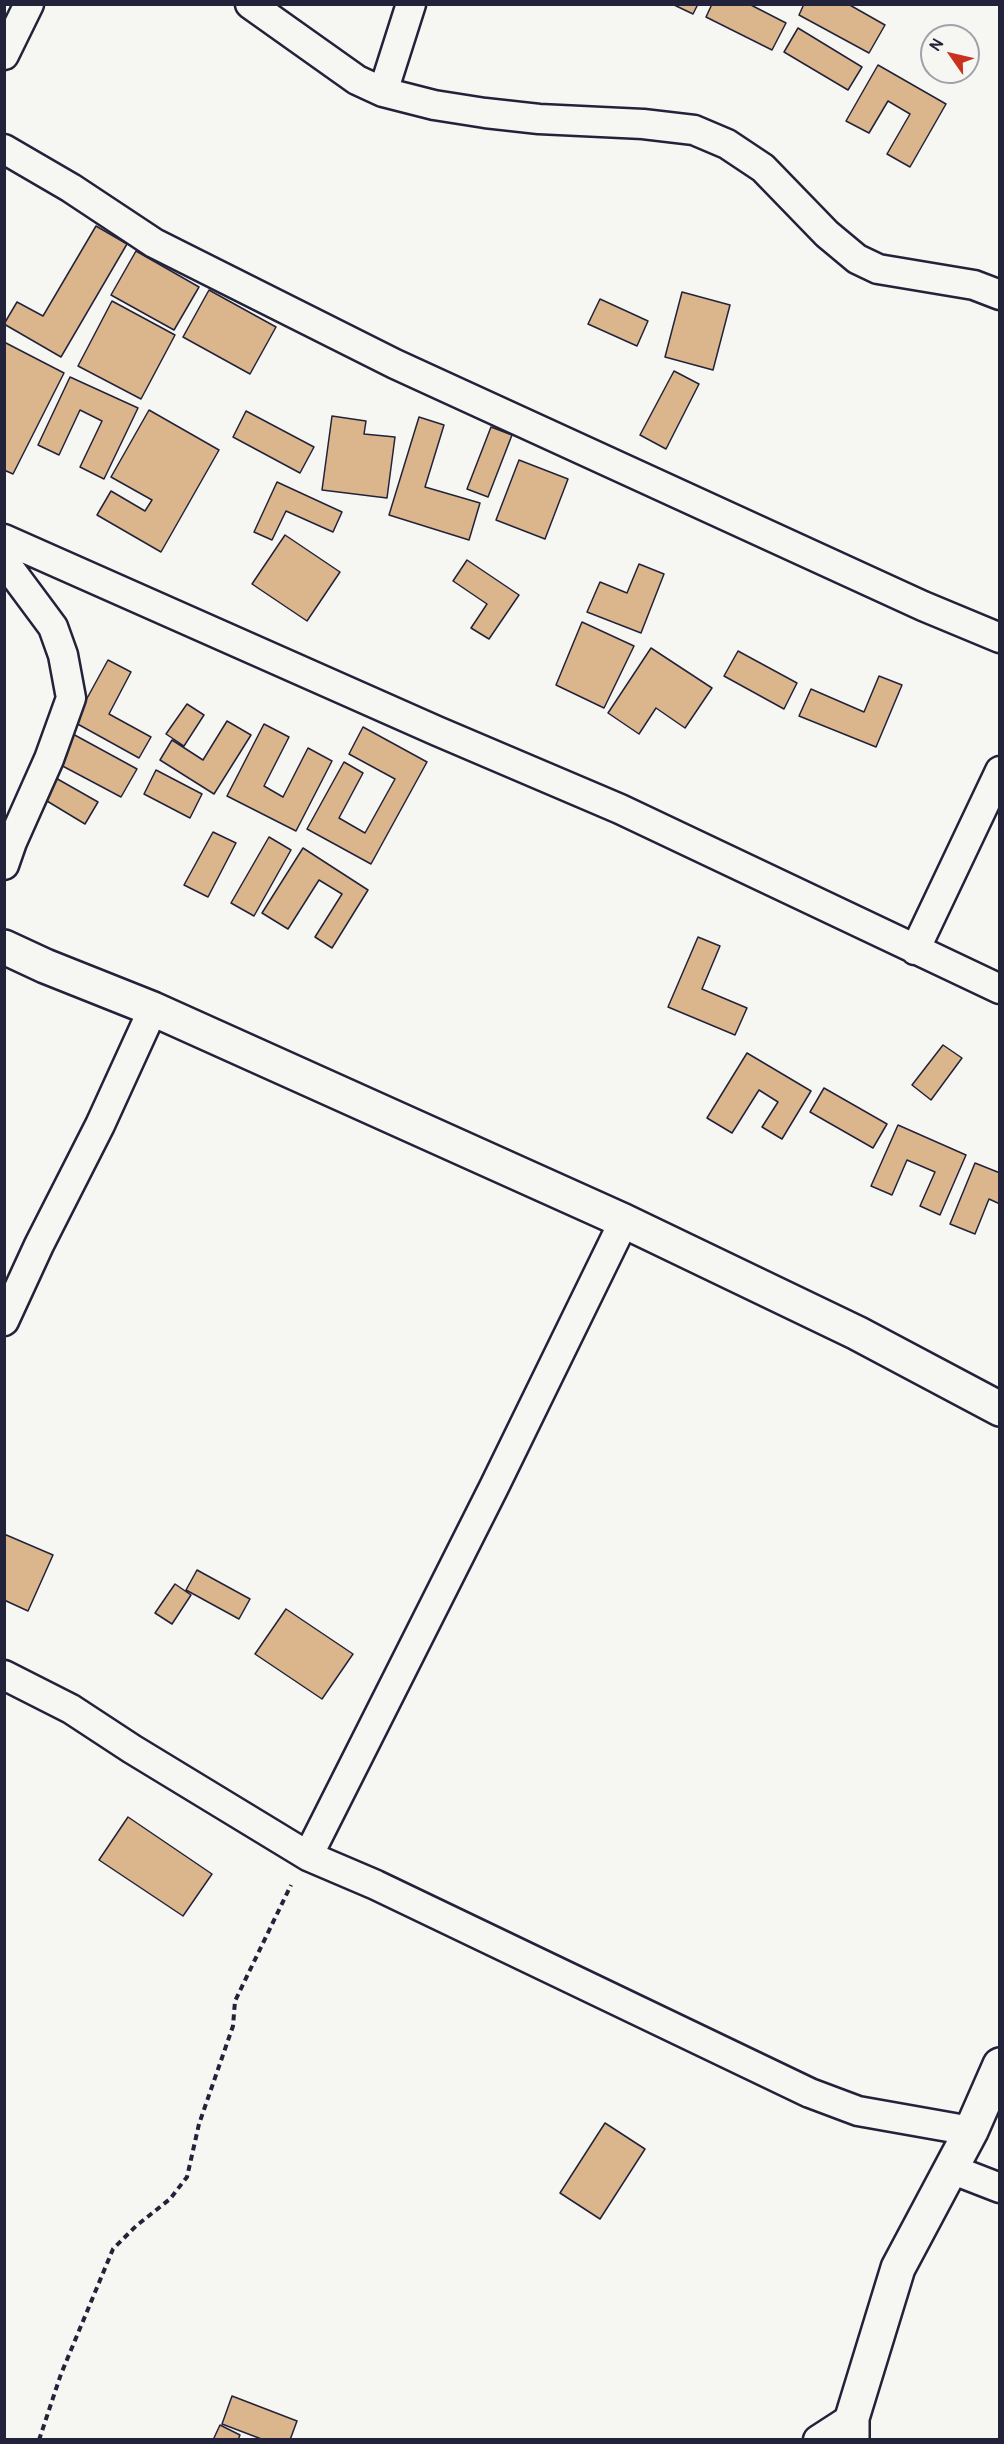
<!DOCTYPE html>
<style>
body{margin:0}
#map{position:relative;width:1004px;height:2444px;overflow:hidden;background:#f6f6f2;font-family:Pangolin,sans-serif}
canvas{display:block}
.frame{position:absolute;inset:0;border:6px solid #22223b;pointer-events:none}
.north{position:absolute;left:920px;top:24px;width:60px;height:60px;box-sizing:border-box;background:#f6f6f2;border:2px solid #a1a1a9;border-radius:50%;rotate:304deg;font-size:16px;font-weight:700;line-height:24px;text-align:center;color:#22223b}
.north::after{content:'';display:block;margin:auto;width:21px;height:27px;background:#c8321e;clip-path:polygon(50% 0,100% 100%,50% 72%,0 100%)}
</style>
<div id="map">
<canvas width="1004" height="2444"></canvas>
<div class="frame"></div>
<div class="north">N</div>
</div>
<script>
const ctx = document.querySelector('canvas').getContext('2d');
ctx.lineJoin = 'round';
function fillPath(path, color) { ctx.fillStyle = color; ctx.fill(path, 'evenodd'); }
const toPath = rows => new Path2D(rows.map(r => 'M' + r).join(''));
function trace(path, color, width, dash) { ctx.strokeStyle = color; ctx.lineWidth = width; ctx.lineCap = dash ? 'butt' : 'round'; ctx.setLineDash(dash || []); ctx.stroke(path); }
const building = toPath([
 [672,4,698,4,693,14,672,4],
 [712,4,749,4,786,23,772,50,706,17,712,4],
 [804,4,848,4,885,25,869,53,799,15,804,4],
 [798,28,862,67,848,90,784,52,798,28],
 [878,65,946,104,910,167,887,154,910,114,888,101,869,133,846,121,878,65],
 [96,226,127,244,61,357,4,324,17,302,43,316,96,226],
 [136,251,199,287,174,330,111,295,136,251],
 [209,290,276,327,250,374,183,337,209,290],
 [682,292,730,305,713,370,665,357,682,292],
 [600,299,648,321,637,346,588,324,600,299],
 [112,301,175,335,141,399,78,366,112,301],
 [4,342,64,373,13,474,4,470,4,342],
 [674,371,699,384,666,449,640,435,674,371],
 [70,377,138,408,104,479,80,467,102,421,80,410,59,455,38,445,70,377],
 [149,410,219,450,161,552,97,515,111,491,145,511,152,500,111,477,149,410],
 [246,411,314,447,300,473,233,437,246,411],
 [332,416,366,421,364,434,395,437,387,498,322,490,332,416],
 [419,417,444,425,425,487,480,503,469,540,389,515,419,417],
 [491,427,512,435,488,497,467,489,491,427],
 [519,460,568,479,545,539,496,520,519,460],
 [277,482,342,512,333,532,286,511,272,540,254,532,277,482],
 [285,535,340,572,307,621,252,584,285,535],
 [467,560,519,595,489,639,471,628,487,604,453,581,467,560],
 [639,564,664,574,641,633,587,612,600,582,627,593,639,564],
 [582,622,634,646,604,708,556,685,582,622],
 [651,648,712,688,685,728,656,708,639,734,608,713,651,648],
 [738,651,797,683,784,709,724,676,738,651],
 [108,660,131,672,109,714,151,737,139,758,74,722,108,660],
 [879,676,902,685,876,747,799,716,811,689,864,712,879,676],
 [187,704,204,715,184,746,166,734,187,704],
 [227,721,251,735,214,794,160,760,172,740,203,760,227,721],
 [264,724,289,737,264,786,283,797,308,748,332,761,296,831,227,796,264,724],
 [363,727,427,762,371,864,307,829,344,762,363,773,339,818,365,833,395,779,349,754,363,727],
 [71,733,137,769,121,797,55,762,71,733],
 [156,770,202,794,190,818,144,794,156,770],
 [54,777,98,802,85,824,42,798,54,777],
 [213,832,236,843,208,897,184,885,213,832],
 [269,837,291,850,254,916,231,903,269,837],
 [303,848,368,890,332,948,315,937,342,894,319,880,288,929,262,913,303,848],
 [698,937,720,946,702,989,747,1008,735,1035,668,1007,698,937],
 [943,1045,962,1058,931,1100,912,1085,943,1045],
 [747,1053,811,1091,782,1139,762,1127,778,1102,759,1090,732,1133,707,1118,747,1053],
 [824,1088,887,1124,873,1148,810,1112,824,1088],
 [898,1125,966,1155,940,1215,920,1206,935,1172,907,1160,892,1195,871,1186,898,1125],
 [975,1163,1000,1173,1000,1204,989,1199,975,1234,950,1224,975,1163],
 [4,1534,53,1555,28,1611,4,1600,4,1534],
 [197,1570,250,1599,239,1619,186,1590,197,1570],
 [175,1584,191,1595,172,1624,155,1613,175,1584],
 [286,1609,353,1654,322,1699,255,1654,286,1609],
 [128,1817,212,1874,183,1916,99,1860,128,1817],
 [605,2123,645,2149,600,2219,560,2193,605,2123],
 [232,2396,297,2421,290,2440,264,2440,222,2424,232,2396],
 [220,2425,240,2435,238,2440,213,2440,220,2425]
]);
const path = toPath([
 [39,2440,61,2374,113,2249,136,2226,170,2199,187,2177,199,2124,233,2026,235,2001,291,1885]
]);
const street = toPath([
 [250,4,357,80,383,92,434,105,485,113,539,119,643,124,694,130,727,144,763,168,827,234,857,259,878,269,974,285,1000,295],
 [4,55,29,4],
 [383,92,411,4],
 [4,149,71,188,154,243,395,364,923,606,1000,638],
 [4,539,437,731,620,809,1000,989],
 [4,561,53,627,63,655,71,698,49,759,12,842,4,865],
 [915,950,1000,771],
 [4,1321,39,1245,100,1125,153,1009],
 [4,1675,71,1709,132,1749,308,1856,376,1885,810,2093,858,2111,971,2131],
 [308,1856,494,1487,624,1221],
 [951,2169,1000,2188],
 [818,2440,852,2418]
]);
const secondary = toPath([
 [4,947,45,966,153,1009,624,1221,857,1333,1000,1409],
 [852,2440,852,2418,898,2268,971,2131,1000,2065]
]);
fillPath(building, '#dbb68c');
trace(building, '#22223b', 1.5);
trace(street, '#22223b', 33);
trace(secondary, '#22223b', 38);
trace(path, '#22223b', 4, [6, 4.5]);
trace(street, '#f6f6f2', 28);
trace(secondary, '#f6f6f2', 33);
</script>
